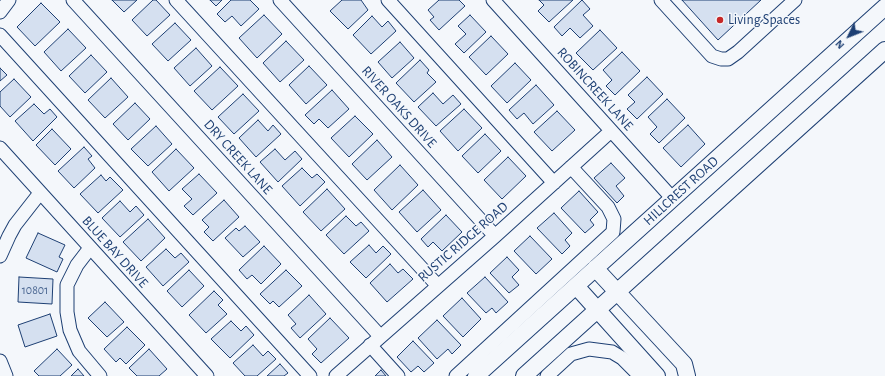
<!DOCTYPE html>
<style>
body{margin:0}
#map{position:relative;width:885px;height:376px;overflow:hidden;background:#f4f7fb;font-family:"Alegreya Sans",sans-serif}
canvas{display:block}
.north{position:absolute;left:829px;top:16px;width:40px;height:40px;-webkit-text-stroke:3px #f4f7fb;paint-order:stroke;rotate:227deg;font-size:11px;font-weight:700;line-height:16px;text-align:center;color:#1d3f73}
.north::after{content:'';display:block;margin:auto;width:14px;height:18px;background:#1d3f73;clip-path:polygon(50% 0,100% 100%,50% 72%,0 100%)}
</style>
<div id="map">
<canvas width="885" height="376"></canvas>
<div class="north">N</div>
</div>
<script>
const ctx = document.querySelector('canvas').getContext('2d');
ctx.lineJoin = 'round';
function fillPath(path, color) { ctx.fillStyle = color; ctx.fill(path, 'evenodd'); }
const toPath = rows => new Path2D(rows.map(r => 'M' + r).join(''));
function trace(path, color, width, dash) { ctx.strokeStyle = color; ctx.lineWidth = width; ctx.lineCap = dash ? 'butt' : 'round'; ctx.setLineDash(dash || []); ctx.stroke(path); }
function drawText(font, color, halo, rows, align = 'center') {
  ctx.font = font + ' "Alegreya Sans",sans-serif'; ctx.lineWidth = 3; ctx.setLineDash([]); ctx.textBaseline = 'middle'; ctx.strokeStyle = halo; ctx.fillStyle = color; for (const [text, x, y, turn = 0] of rows) {
    ctx.save(); ctx.translate(x, y); ctx.rotate((+turn || 0) * Math.PI / 180); ctx.textAlign = isNaN(turn) ? turn : align; if (halo) ctx.strokeText(text, 0, 0); ctx.fillText(text, 0, 0); ctx.restore();
  }
}
const building = toPath([
 [112,0,137,0,124,12,112,0],
 [153,0,156,0,170,15,147,36,132,20,153,0],
 [210,0,222,0,216,6,210,0],
 [231,0,250,0,259,9,241,26,232,16,225,22,217,14,231,0],
 [342,0,361,0,368,10,348,29,330,11,342,0],
 [439,0,459,0,465,6,439,30,430,20,434,17,428,10,439,0],
 [539,0,573,0,549,22,538,11,544,5,539,0],
 [582,0,590,9,583,15,593,26,580,38,570,28,562,36,554,27,582,0],
 [682,0,761,0,718,40,682,0],
 [41,3,60,22,35,46,17,27,41,3],
 [264,15,282,34,257,58,239,38,264,15],
 [470,15,486,32,464,53,455,44,466,34,458,26,470,15],
 [372,16,382,27,388,21,396,31,371,54,353,35,372,16],
 [175,23,191,40,168,61,152,44,175,23],
 [68,29,86,48,61,71,44,52,68,29],
 [600,30,617,48,593,70,576,53,600,30],
 [491,36,508,54,486,75,469,57,491,36],
 [286,41,304,60,280,82,263,63,286,41],
 [400,42,414,58,392,78,378,62,400,42],
 [196,48,212,66,190,86,174,68,196,48],
 [622,52,640,71,615,95,606,86,612,80,603,70,622,52],
 [91,55,107,72,85,93,69,76,91,55],
 [420,60,429,70,427,73,436,82,414,102,396,83,420,60],
 [515,63,531,80,507,103,491,86,515,63],
 [309,66,327,85,306,104,289,85,309,66],
 [220,67,238,86,212,110,194,91,220,67],
 [0,68,7,75,0,81,0,68],
 [647,77,663,94,637,119,627,109,635,102,628,95,647,77],
 [111,78,128,97,105,118,88,100,111,78],
 [14,79,31,97,10,117,0,106,0,92,14,79],
 [536,85,554,105,533,124,524,113,517,119,509,110,536,85],
 [332,90,349,109,328,128,319,119,314,124,305,115,332,90],
 [433,93,443,104,453,95,461,104,436,126,418,107,433,93],
 [243,94,259,111,234,134,218,117,243,94],
 [667,99,685,118,659,143,650,134,657,127,648,117,667,99],
 [135,103,150,119,128,140,113,124,135,103],
 [34,104,44,114,50,109,57,117,33,141,15,121,34,104],
 [464,109,482,128,458,151,440,131,464,109],
 [557,111,575,130,552,151,534,132,557,111],
 [355,116,373,134,349,157,331,138,355,116],
 [258,120,268,131,273,125,281,134,256,157,239,138,258,120],
 [688,125,705,144,681,167,663,148,688,125],
 [156,126,172,144,148,166,131,149,156,126],
 [52,129,71,149,55,165,36,145,52,129],
 [485,134,501,151,478,173,462,156,485,134],
 [377,140,392,157,367,180,352,164,377,140],
 [84,147,92,156,88,159,95,168,74,188,58,171,84,147],
 [176,149,194,168,169,191,152,172,176,149],
 [275,149,285,160,295,151,302,159,278,182,260,162,275,149],
 [508,157,526,176,502,199,484,180,508,157],
 [611,163,625,178,616,186,624,196,617,203,594,178,611,163],
 [400,165,418,185,392,210,374,190,400,165],
 [302,168,312,178,317,174,325,182,300,206,282,186,302,168],
 [199,174,217,193,193,215,184,206,192,199,182,189,199,174],
 [101,175,106,181,110,177,123,190,98,213,80,194,101,175],
 [327,189,345,209,321,231,303,212,327,189],
 [423,190,441,210,417,232,399,212,423,190],
 [579,191,598,212,590,220,594,225,585,233,561,208,579,191],
 [224,200,239,217,213,241,204,232,209,227,202,220,224,200],
 [120,201,130,212,136,206,144,215,120,237,102,218,120,201],
 [554,213,572,233,565,240,570,246,562,254,537,228,554,213],
 [446,215,462,232,442,251,433,242,428,247,421,239,446,215],
 [346,216,356,226,361,222,369,231,344,254,326,235,346,216],
 [148,219,165,238,141,261,123,242,148,219],
 [245,226,260,242,243,257,225,238,236,228,239,231,245,226],
 [38,233,65,245,59,257,63,259,57,272,26,258,38,233],
 [530,236,552,259,536,274,514,251,530,236],
 [369,245,376,253,383,246,391,254,366,278,350,262,369,245],
 [264,246,281,264,261,284,252,275,247,279,239,270,264,246],
 [166,249,175,258,181,253,189,262,163,286,146,267,166,249],
 [507,257,519,270,512,277,519,285,509,293,490,273,507,257],
 [390,264,398,273,403,269,413,279,387,302,370,283,390,264],
 [189,270,204,286,182,307,167,291,189,270],
 [286,270,302,286,279,307,273,301,270,304,260,294,286,270],
 [19,277,53,279,52,304,18,302,19,277],
 [485,277,508,302,496,313,492,308,486,313,467,293,485,277],
 [214,291,223,300,218,305,227,314,206,333,189,315,214,291],
 [309,295,326,314,300,338,291,328,296,324,288,315,309,295],
 [462,298,481,319,463,337,443,316,462,298],
 [105,302,124,322,107,337,88,318,105,302],
 [50,314,57,336,25,347,18,325,50,314],
 [330,318,349,338,321,363,312,354,317,349,308,339,330,318],
 [437,320,461,345,452,354,448,349,437,359,418,338,437,320],
 [231,321,241,331,246,326,254,335,230,358,211,339,231,321],
 [127,327,145,345,126,364,120,358,116,362,104,349,127,327],
 [413,341,434,363,424,372,418,366,411,372,397,357,413,341],
 [253,345,263,356,268,351,276,359,257,376,245,376,233,363,253,345],
 [57,349,72,365,60,376,39,376,34,371,57,349],
 [149,349,167,369,159,376,137,376,129,368,149,349],
 [280,364,288,373,284,376,267,376,280,364],
 [78,369,84,376,71,376,78,369],
 [381,370,386,376,375,376,381,370]
]);
const minor = toPath([
 [73,0,380,336],
 [176,0,438,286],
 [280,0,495,236],
 [388,0,554,183],
 [493,0,673,199],
 [661,0,712,56,721,59,728,59,738,52,795,0],
 [0,12,9,0],
 [0,35,310,376],
 [0,148,207,376],
 [90,248,77,265,67,285,67,312,70,330,79,351,100,376],
 [0,256,9,236,15,225,40,193],
 [370,345,398,376],
 [0,361,6,376],
 [336,376,495,236,611,131],
 [456,376,613,232,614,219,608,207,571,167],
 [547,376,571,354,589,349,612,352,622,358,640,376]
]);
const major = toPath([
 [595,268,684,364,687,376],
 [576,286,657,376],
 [476,376,885,7],
 [524,376,885,50]
]);
const markers = [
 [720,20,4,"#c62828"]
];
const numberNames = [
 ["10801",35,290]
];
const poiNames = [
 ["Living Spaces",728,20]
];
const streetNames = [
 ["ROBINCREEK LANE",595,89,48],
 ["RIVER OAKS DRIVE",399,107,48],
 ["DRY CREEK LANE",238,157,48],
 ["HILLCREST ROAD",681,191,-42],
 ["RUSTIC RIDGE ROAD",463,242,-41],
 ["BLUE BAY DRIVE",115,252,48]
];
fillPath(building, '#d5e0f0');
trace(building, '#1d3f73', 1);
trace(minor, '#1d3f73', 15);
trace(major, '#1d3f73', 18);
trace(minor, '#f4f7fb', 13);
trace(major, '#f4f7fb', 16);
for (const [x, y, r, color] of markers) { const dot = new Path2D(); dot.arc(x, y, r, 0, 2 * Math.PI); ctx.fillStyle = color; ctx.fill(dot); trace(dot, '#f4f7fb', 1.5); }
drawText('12px', '#4b6792', null, numberNames);
drawText('14px', '#1d3f73', '#f4f7fb', poiNames, 'left');
drawText('14px', '#1d3f73', '#f4f7fb', streetNames);
</script>
